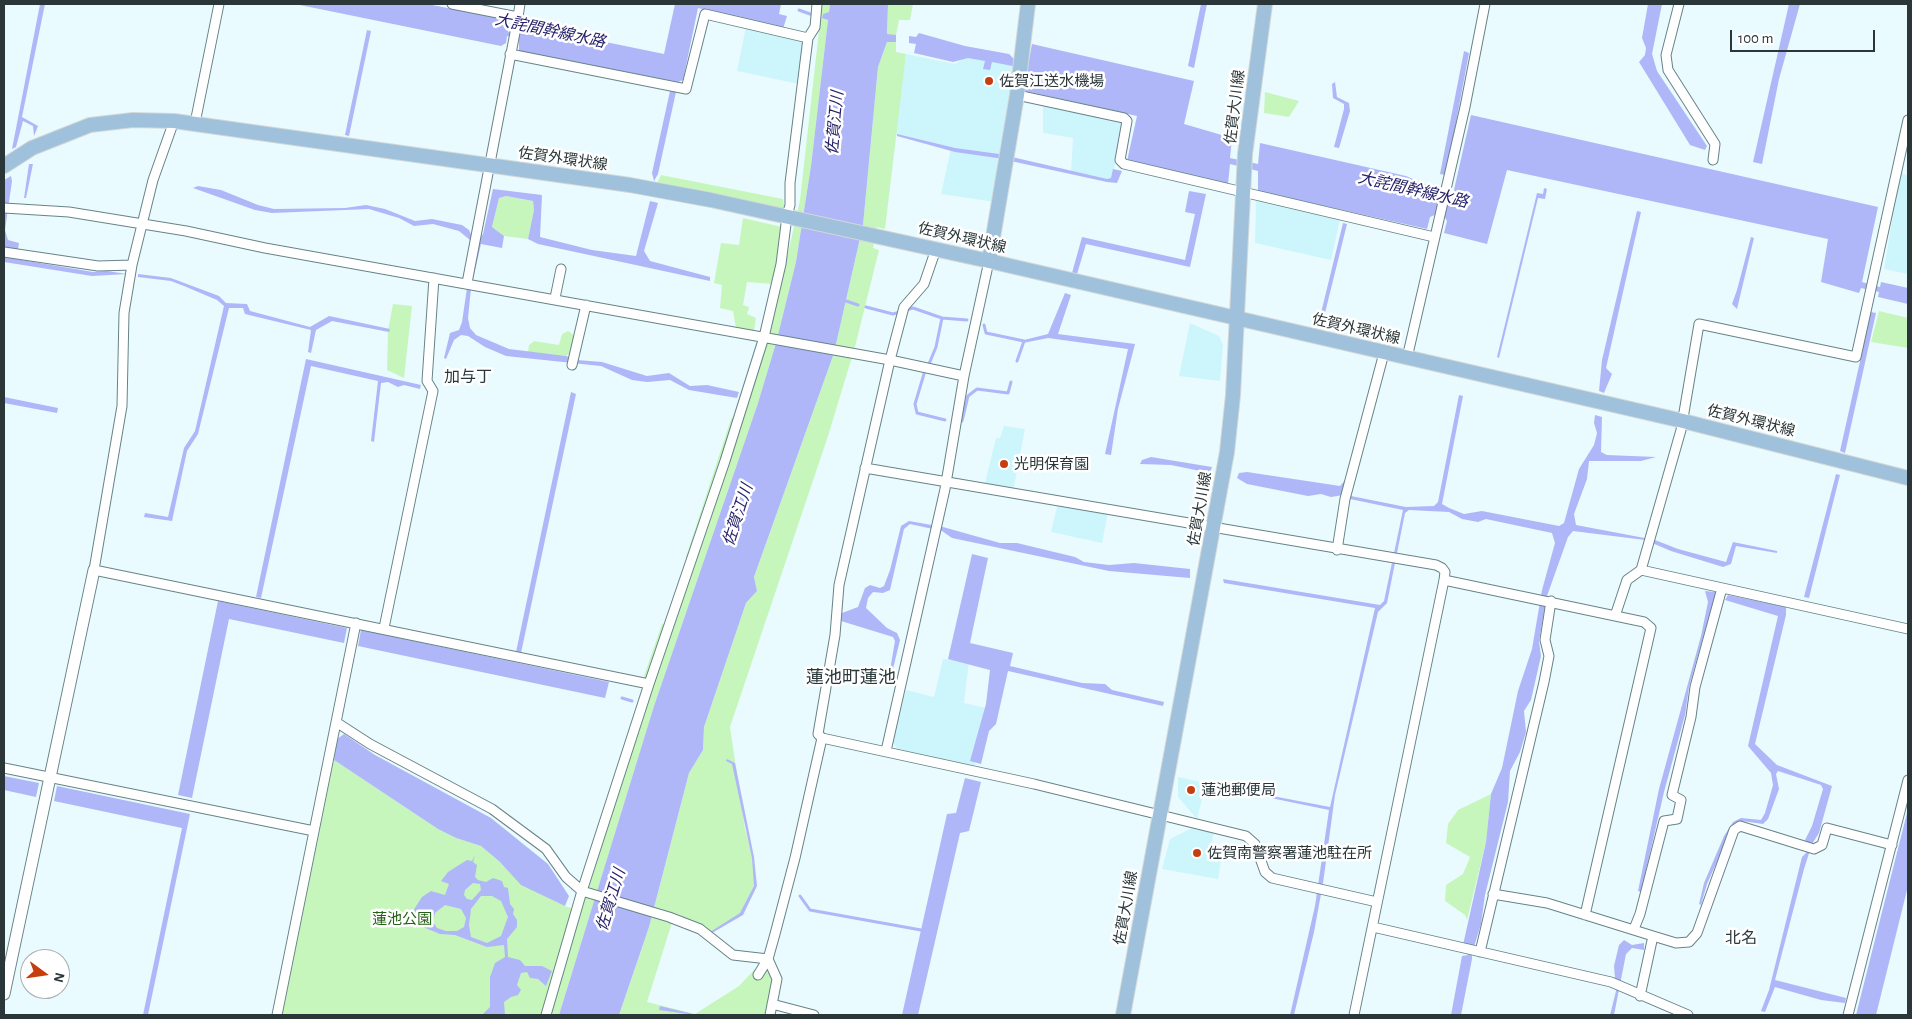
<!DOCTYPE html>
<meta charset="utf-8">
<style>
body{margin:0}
#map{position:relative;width:1912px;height:1019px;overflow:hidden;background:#e9fbfe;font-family:"Alegreya Sans",sans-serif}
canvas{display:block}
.frame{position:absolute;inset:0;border:5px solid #2a3638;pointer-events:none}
.north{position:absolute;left:20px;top:949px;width:50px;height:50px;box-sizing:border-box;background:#fff;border:1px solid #aaafaf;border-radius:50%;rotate:104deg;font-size:14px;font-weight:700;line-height:20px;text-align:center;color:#2a3638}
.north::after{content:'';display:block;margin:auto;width:18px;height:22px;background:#c63e0f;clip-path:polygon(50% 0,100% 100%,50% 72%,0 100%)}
.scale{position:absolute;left:1730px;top:30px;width:145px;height:22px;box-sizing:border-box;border:2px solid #2a3638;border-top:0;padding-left:6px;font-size:15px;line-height:18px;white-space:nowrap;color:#2a3638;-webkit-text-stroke:4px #fff;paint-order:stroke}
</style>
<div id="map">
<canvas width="1912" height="1019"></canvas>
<div class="frame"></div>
<div class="north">N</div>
<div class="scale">100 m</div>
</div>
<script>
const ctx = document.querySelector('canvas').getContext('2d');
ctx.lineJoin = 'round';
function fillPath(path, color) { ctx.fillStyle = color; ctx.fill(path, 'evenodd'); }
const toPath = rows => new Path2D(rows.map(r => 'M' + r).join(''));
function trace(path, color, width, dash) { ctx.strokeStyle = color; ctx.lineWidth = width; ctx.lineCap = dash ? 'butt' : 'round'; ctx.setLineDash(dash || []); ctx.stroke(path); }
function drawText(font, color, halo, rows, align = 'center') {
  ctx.font = font + ' "Alegreya Sans","Noto Sans JP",sans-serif'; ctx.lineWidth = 5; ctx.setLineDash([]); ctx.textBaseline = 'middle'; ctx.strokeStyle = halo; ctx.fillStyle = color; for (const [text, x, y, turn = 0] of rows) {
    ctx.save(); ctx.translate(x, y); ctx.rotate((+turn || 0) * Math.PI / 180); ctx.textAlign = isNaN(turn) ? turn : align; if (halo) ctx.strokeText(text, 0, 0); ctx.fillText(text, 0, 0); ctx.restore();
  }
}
const built = toPath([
 [746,27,803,41,799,84,737,71],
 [906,54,955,64,968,56,1015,64,995,202,941,194,951,149,895,134],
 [1043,104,1121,121,1124,124,1111,182,1071,172,1073,138,1043,133],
 [1900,172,1908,176,1908,274,1884,269],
 [1256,200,1340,219,1331,260,1255,243],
 [1190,323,1219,336,1223,345,1220,381,1179,376],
 [1004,426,1025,429,1013,492,984,487,996,438,1000,438],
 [1058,503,1108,512,1102,543,1051,532],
 [943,659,969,661,964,703,990,709,974,767,897,749,893,742,906,690,934,697],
 [1178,777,1206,783,1197,819,1178,797],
 [1194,827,1214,832,1208,855,1221,860,1218,879,1162,869,1170,839]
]);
const green = toPath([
 [822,4,830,4,829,12,823,16,828,20,811,166,796,262,776,343,758,403,654,706,559,1015,549,1015,652,685,644,676,662,624,672,625,690,572,686,557,731,419,746,409,770,333,800,200],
 [888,4,913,4,910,20,899,20,896,35,887,35],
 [887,42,896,42,896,52,906,54,885,229,877,227,873,248,879,250,855,347,828,436,730,727,745,829,753,858,755,885,742,913,709,933,695,922,675,913,647,1002,695,1014,739,986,755,969,769,972,774,981,768,1015,619,1015,649,927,689,773,703,750,704,727,746,603,757,591,754,577,834,353,863,225,878,67],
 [1265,92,1299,101,1289,117,1264,113],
 [661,175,783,199,785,210,657,183],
 [506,196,533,201,534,210,528,239,504,236,492,227,499,198],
 [743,218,782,227,773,284,747,282,743,305,749,307,747,314,756,318,754,331,736,328,733,311,720,308,722,285,714,283,721,243,739,245],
 [393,304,412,306,404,378,387,370,388,331],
 [1879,311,1908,318,1908,348,1871,342],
 [568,331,575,336,570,353,566,356,528,352,529,345,534,341,559,345,562,334],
 [334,760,438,829,456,838,481,846,500,862,565,906,574,909,544,1015,282,1015],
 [1491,794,1486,842,1467,920,1465,915,1445,901,1446,885,1463,874,1470,857,1446,843,1448,824,1458,810]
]);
const water = toPath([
 [40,4,45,4,22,117,38,126,34,136,33,126,23,121,16,147,12,149],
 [295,4,427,4,504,19,510,24,508,32,520,34,523,25,664,54,675,4,781,4,779,14,787,16,783,29,698,8,683,80,678,82,519,51,519,39,507,36,506,43,501,46],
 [830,4,888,4,887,34,896,35,896,42,887,42,878,67,863,225,834,353,754,577,757,591,746,603,704,727,703,750,689,773,649,927,619,1015,559,1015,654,706,758,403,776,343,796,262,811,166,828,20,822,18,823,14,829,12],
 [1201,4,1207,4,1194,68,1188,66],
 [1648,4,1662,4,1652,54,1657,71,1707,146,1705,150,1690,145,1639,62,1645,55,1646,48,1642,38],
 [1789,4,1800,4,1779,79,1762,164,1753,162],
 [367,30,371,31,349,136,345,135],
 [919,33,965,46,1009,54,1014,59,1029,60,1032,44,1194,81,1184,124,1232,138,1230,158,1258,164,1260,143,1406,176,1437,189,1435,199,1438,204,1446,206,1451,203,1471,115,1878,207,1862,282,1880,287,1881,282,1908,288,1908,304,1878,297,1879,292,1861,288,1859,293,1821,282,1828,239,1507,170,1487,244,1444,233,1447,221,1444,216,1437,214,1430,217,1427,229,1258,191,1258,171,1230,164,1228,184,1127,161,1137,116,1025,91,1028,69,992,62,990,70,983,69,985,61,968,58,953,62,914,53,916,44,909,43,909,36,916,37],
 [1464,51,1469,53,1455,128,1445,175,1440,174],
 [1335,82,1337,97,1349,103,1350,111,1339,148,1334,147,1344,109,1344,104,1333,98,1332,84],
 [670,91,676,92,658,174,654,181,652,173],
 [897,134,955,148,999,154,1107,179,1111,178,1113,169,1122,171,1117,183,1107,182,997,158,955,152,897,136],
 [29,164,33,164,26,198,24,198],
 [11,176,12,181,5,230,8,240,19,243,18,249,4,248,4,180],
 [198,186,221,190,258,205,274,209,345,208,366,205,385,209,415,221,432,219,462,225,469,230,472,237,470,240,459,231,433,224,414,226,399,218,369,209,272,213,255,210,193,188],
 [1544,188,1547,189,1545,199,1538,198,1499,358,1497,357,1537,193,1543,194],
 [493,189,542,195,540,237,592,250,636,256,650,201,658,203,644,251,650,261,710,277,710,281,538,244,528,239,534,210,533,201,506,196,499,198,492,227,504,236,502,248,481,244,471,288,468,318,470,328,476,335,509,349,566,356,577,360,602,362,647,376,669,373,690,386,707,385,739,392,737,398,689,390,670,380,647,382,632,380,601,366,506,356,485,347,468,336,461,335,454,340,446,359,444,358,450,333,459,330,462,322,467,288,480,238,483,234],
 [1189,191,1206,194,1190,267,1086,244,1077,274,1072,273,1082,237,1185,260,1195,214,1185,212],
 [1637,211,1641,212,1606,368,1612,374,1604,393,1599,391,1602,360],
 [1343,223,1347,224,1323,321,1319,321],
 [1751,237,1754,238,1737,309,1732,304,1737,290],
 [4,257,93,272,107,271,127,274,92,276,4,262],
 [138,274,171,278,219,296,226,303,247,304,250,311,310,327,329,316,390,329,389,332,332,321,316,330,311,353,308,352,311,330,245,314,243,308,229,308,198,434,187,451,172,521,144,517,145,513,168,517,184,448,195,431,224,306,217,300,184,286,171,281,138,277],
 [1065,293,1071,295,1058,334,1135,344,1118,409,1111,455,1105,454,1128,349,1048,338,1023,343,1024,340,1048,334],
 [1871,312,1876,313,1845,453,1840,451],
 [306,359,421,385,420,389,404,385,398,387,388,382,381,383,374,442,371,441,378,381,311,366,261,598,256,597],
 [571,392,576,394,521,653,516,652],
 [1459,395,1463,396,1442,504,1449,508,1464,514,1482,511,1559,526,1564,523,1579,469,1594,445,1597,433,1594,423,1595,415,1602,417,1601,452,1607,455,1656,457,1641,461,1589,461,1587,479,1574,514,1576,525,1655,540,1678,549,1726,562,1733,542,1777,551,1777,553,1736,546,1731,564,1723,567,1671,551,1645,540,1573,531,1568,537,1547,596,1539,641,1541,656,1531,700,1524,711,1526,732,1520,752,1510,771,1508,802,1485,895,1481,924,1474,947,1472,947,1472,959,1461,1015,1451,1015,1462,956,1468,955,1469,946,1463,945,1486,842,1491,794,1502,768,1518,691,1532,649,1542,590,1555,543,1552,533,1486,519,1478,522,1462,519,1449,512,1409,510,1405,513,1387,603,1378,612,1335,795,1323,883,1314,932,1294,1015,1290,1015,1315,906,1329,810,1266,797,1267,795,1330,807,1375,608,1224,583,1223,579,1380,605,1384,601,1403,510,1350,499,1343,495,1331,497,1321,494,1308,496,1247,484,1237,478,1239,473,1247,472,1340,486,1347,478,1344,489,1351,496,1406,507,1434,506,1438,502],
 [4,397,58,408,57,413,4,403],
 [1151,457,1212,467,1210,473,1171,465,1140,464,1142,460],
 [1836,474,1840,475,1809,598,1804,597],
 [909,521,943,527,1000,543,1017,543,1075,557,1084,562,1109,565,1134,563,1190,569,1190,578,1109,571,952,538,942,531,910,524,904,529,890,590,883,593,873,592,868,598,866,608,887,628,897,633,900,640,892,673,890,670,895,641,893,637,841,621,842,613,858,607,865,588,870,585,880,588,884,586,890,570,901,526],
 [972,554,988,558,970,643,1013,653,1010,666,1082,683,1105,684,1112,690,1164,702,1163,706,1008,671,996,724,989,731,981,764,970,761,986,704,990,670,948,659],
 [1705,591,1715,592,1717,596,1713,602,1689,687,1685,715,1664,792,1641,892,1638,891,1659,789,1701,636,1708,602],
 [1728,595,1786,607,1786,615,1755,744,1777,765,1832,786,1819,833,1812,844,1804,869,1775,980,1846,998,1845,1003,1821,1000,1775,987,1765,1012,1761,1011,1769,990,1802,857,1806,853,1808,845,1805,840,1812,826,1823,789,1821,785,1778,771,1776,774,1779,789,1768,819,1763,824,1742,821,1734,824,1707,884,1701,905,1699,904,1704,883,1724,836,1733,822,1741,818,1761,820,1765,813,1773,785,1771,773,1748,746,1778,616,1725,600],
 [218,601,347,628,344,643,229,619,192,798,178,795],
 [361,630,609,682,605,698,358,646],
 [344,734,375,755,491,818,548,864,569,896,565,906,521,885,500,862,481,846,456,838,438,829,334,760,337,739],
 [727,759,735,763,754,857,757,886,743,915,712,933,710,932,740,913,754,886,752,858,732,764,726,761],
 [4,776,39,783,36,797,4,790],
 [965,778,981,782,969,831,960,833,918,1015,902,1015,947,814,956,813],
 [57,786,190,814,148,1015,143,1015,182,828,54,801],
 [1908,809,1908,886,1876,1015,1856,1015],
 [475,855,473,862,477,865,475,877,478,880,486,882,493,878,502,881,504,887,508,888,510,904,514,909,513,914,517,920,517,927,507,939,508,957,520,960,525,966,542,966,552,971,546,986,538,979,530,978,527,972,521,973,517,985,521,990,518,995,511,997,504,1002,505,1015,482,1015,490,1007,490,977,495,963,505,957,504,945,487,947,455,935,440,934,411,922,404,922,402,918,404,913,413,911,422,897,431,891,445,895,449,884,441,881,448,872,467,860,472,861],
 [473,883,480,884,481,890,472,900,467,899,464,895,465,890],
 [481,896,492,896,501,901,508,917,501,936,487,943,471,937,469,925,471,909],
 [445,905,461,909,466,918,464,927,457,931,446,931,437,928,433,922,435,913],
 [1624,940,1632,945,1644,943,1644,950,1632,948,1626,954,1614,1015,1610,1015,1616,991,1614,966,1619,945],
 [660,1006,693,1014,695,1015,659,1010]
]);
const stream = toPath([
 [799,10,810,14],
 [846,301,858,305],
 [866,307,893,314,913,308,942,318,967,320],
 [984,325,986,333,1024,341,1017,361],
 [929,364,936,347,942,318],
 [924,374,915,404,917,413,945,420],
 [962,421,968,396,977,389,1008,393,1011,382],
 [622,698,632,701],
 [800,896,810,910,921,930]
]);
const minor = toPath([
 [452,4,518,17,467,283],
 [1679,4,1666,55,1668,70,1715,144,1713,160],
 [518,17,520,4],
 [510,54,686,89,705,14,808,38],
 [1017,95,1124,118,1127,121,1120,160,1124,164,1434,237],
 [174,121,153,180,132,265,124,313,122,406,94,570,649,684],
 [195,123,219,4],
 [4,208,69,212,186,231,265,248,890,360,964,376],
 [936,249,924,284,904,307,890,360,839,585,835,635,818,734,822,738,1034,784,1246,836,1255,844,1265,872,1272,878,1377,902],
 [4,252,98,266,132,265],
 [555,298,561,269],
 [1407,358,1465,107,1485,4],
 [572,365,586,305],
 [865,468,1436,565,1442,568,1445,572,1444,580,1354,1015],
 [1337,550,1345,499,1384,353],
 [1641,570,1681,430,1699,324,1856,357,1908,120],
 [1444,580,1644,622,1651,628,1585,915],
 [1615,616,1627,580,1641,570,1908,629],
 [384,628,433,391,427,381,434,278],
 [336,722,370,744,492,809,546,849,566,877,582,891,669,917,700,929,733,955,768,959],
 [886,751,945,489,964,376,989,261],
 [4,768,314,831],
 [1493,894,1547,903,1653,936,1640,996],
 [1373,927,1611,982,1688,1015],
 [1634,929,1640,914,1664,821,1677,819,1681,800,1672,795,1691,717,1695,687,1722,588],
 [1653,936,1676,943,1689,942,1697,933,1734,830,1740,826,1814,849,1822,845,1827,828,1892,845],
 [1480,952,1544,682,1549,656,1545,640,1551,601],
 [768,959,777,979,770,1015],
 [758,975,768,959,775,934,795,858,822,738],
 [772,1004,814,1015],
 [277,1015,356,623],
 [546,1015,582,891,649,684,725,461,764,337,781,264,787,216,790,205,790,183,808,38,815,27,817,4],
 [1848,1015,1908,780]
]);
const tertiary = toPath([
 [4,994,94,570]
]);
const primary = toPath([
 [4,166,32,148,90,125,133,120,174,121,630,185,711,200,989,261,1683,421,1908,478],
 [989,261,1017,95,1028,4],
 [1123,1015,1227,452,1233,395,1245,154,1265,4]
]);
const markers = [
 [989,81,5,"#c63e0f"],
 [1004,464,5,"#c63e0f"],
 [1191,790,5,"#c63e0f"],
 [1197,853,5,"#c63e0f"]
];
const poiNames = [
 ["佐賀江送水機場",999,81],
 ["光明保育園",1014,464],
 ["蓮池郵便局",1201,790],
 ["佐賀南警察署蓮池駐在所",1207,853]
];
const streetNames = [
 ["佐賀大川線",1235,107,-83],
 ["佐賀外環状線",563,159,8],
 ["佐賀外環状線",962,238,13],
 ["佐賀外環状線",1356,329,13],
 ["佐賀外環状線",1751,421,14],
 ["佐賀大川線",1200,509,-80],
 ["佐賀大川線",1126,908,-80]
];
const parkNames = [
 ["蓮池公園",402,919]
];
const waterNames = [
 ["大詫間幹線水路",550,31,12],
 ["佐賀江川",835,123,-85],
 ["大詫間幹線水路",1413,190,13],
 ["佐賀江川",738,515,-72],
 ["佐賀江川",611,900,-73]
];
const neighbourhoodNames = [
 ["加与丁",468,377],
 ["北名",1741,938]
];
const quarterNames = [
 ["蓮池町蓮池",851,678]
];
fillPath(built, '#cdf5fc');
fillPath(green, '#c6f6bc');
fillPath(water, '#afb7f8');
trace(stream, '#afb7f8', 3);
trace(minor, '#688388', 11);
trace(tertiary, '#688388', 13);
trace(primary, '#d4d7d7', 16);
trace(minor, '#fff', 9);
trace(tertiary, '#fff', 11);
trace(primary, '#9fc1dc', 14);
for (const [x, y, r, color] of markers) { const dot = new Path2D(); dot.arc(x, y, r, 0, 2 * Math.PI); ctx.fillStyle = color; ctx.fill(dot); trace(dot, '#fff', 2); }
drawText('15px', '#2a3638', '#fff', poiNames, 'left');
drawText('15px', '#2a3638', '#fff', streetNames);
drawText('15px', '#256117', '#fff', parkNames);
drawText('italic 16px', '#221e67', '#fff', waterNames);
drawText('16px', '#2a3638', '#fff', neighbourhoodNames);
drawText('18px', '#2a3638', '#fff', quarterNames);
</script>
